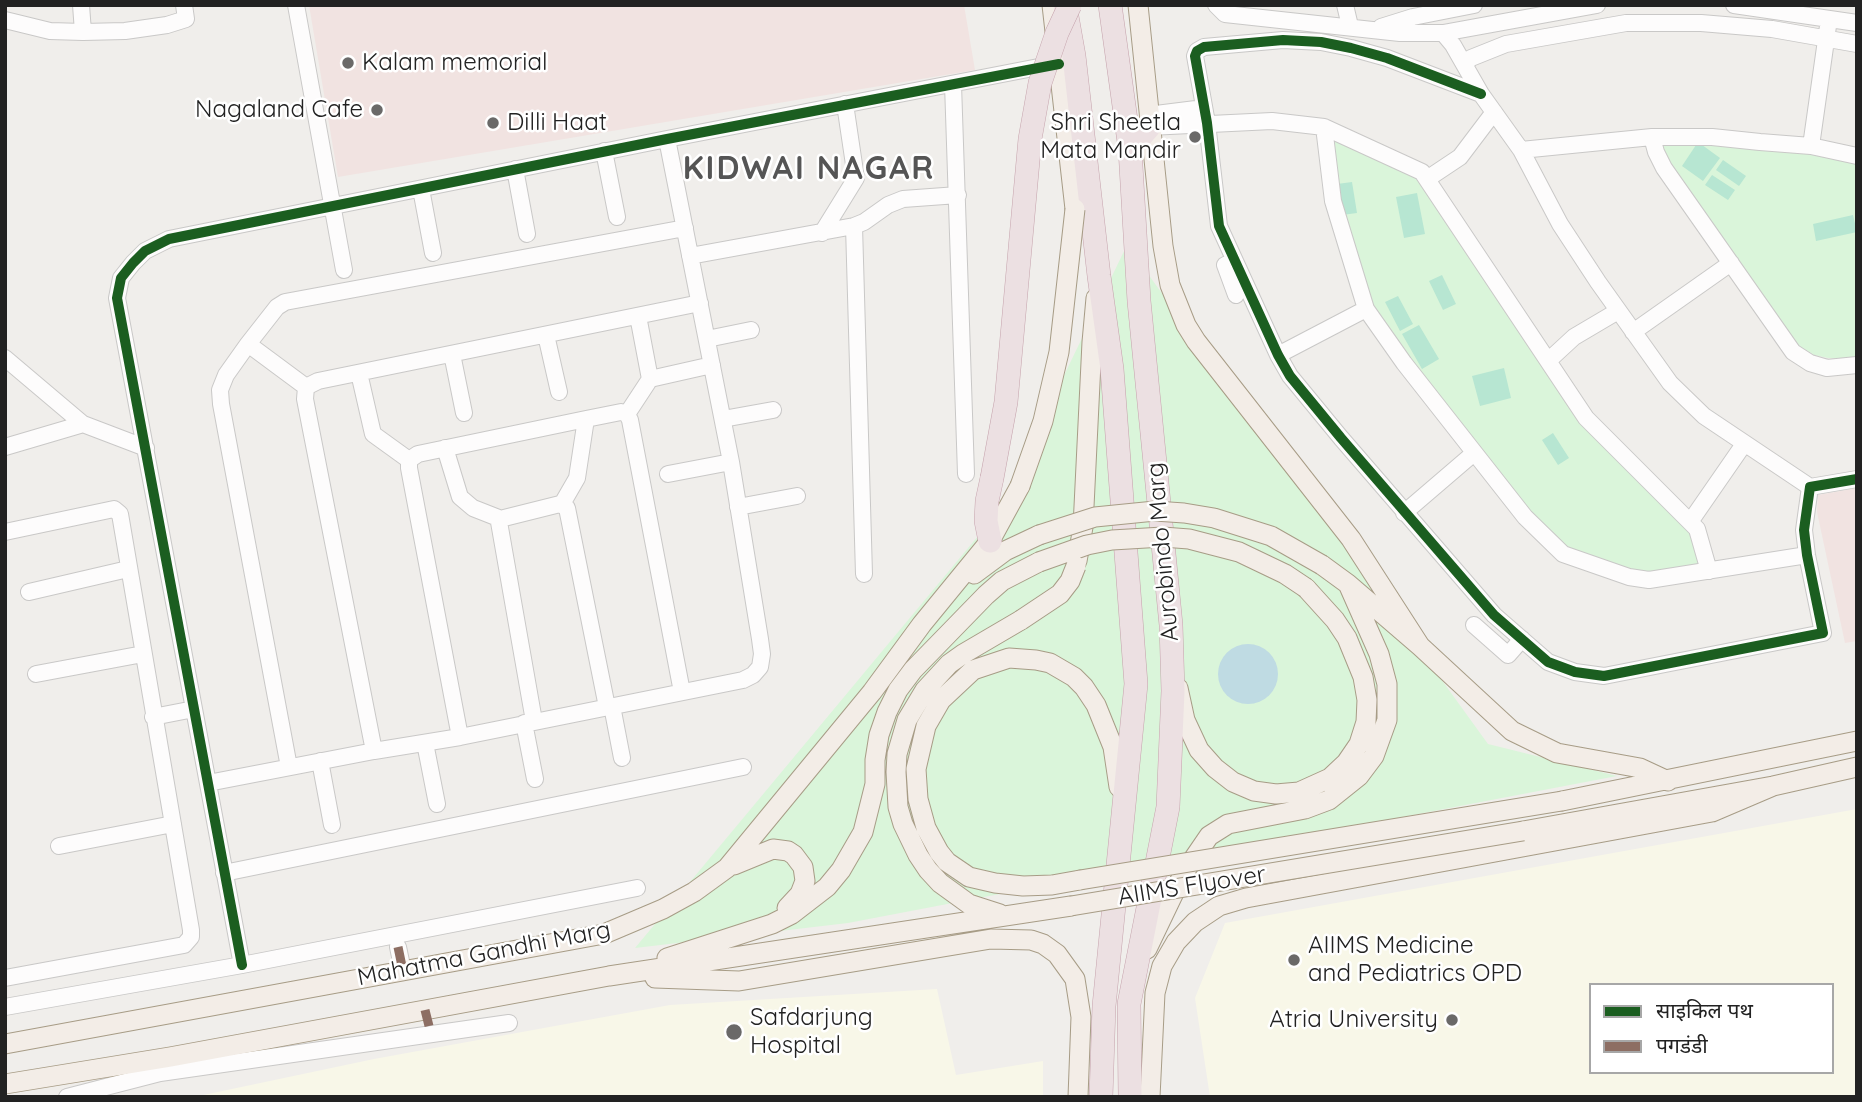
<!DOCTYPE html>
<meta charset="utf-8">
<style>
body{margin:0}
#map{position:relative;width:1862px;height:1102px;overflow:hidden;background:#f0eeeb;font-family:Quicksand,"Noto Sans Devanagari",sans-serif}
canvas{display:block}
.frame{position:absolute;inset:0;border:7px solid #222;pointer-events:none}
.legend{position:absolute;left:1589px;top:983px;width:245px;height:91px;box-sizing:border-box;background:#fff;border:2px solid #a7a7a7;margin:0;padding:9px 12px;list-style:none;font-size:21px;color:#222}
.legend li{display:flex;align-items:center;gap:14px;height:35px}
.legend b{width:35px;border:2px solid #a7a7a7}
</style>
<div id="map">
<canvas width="1862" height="1102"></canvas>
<div class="frame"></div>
<ul class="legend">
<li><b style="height:9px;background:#1b5e20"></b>साइकिल पथ</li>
<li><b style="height:9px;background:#8d6e63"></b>पगडंडी</li>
</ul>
</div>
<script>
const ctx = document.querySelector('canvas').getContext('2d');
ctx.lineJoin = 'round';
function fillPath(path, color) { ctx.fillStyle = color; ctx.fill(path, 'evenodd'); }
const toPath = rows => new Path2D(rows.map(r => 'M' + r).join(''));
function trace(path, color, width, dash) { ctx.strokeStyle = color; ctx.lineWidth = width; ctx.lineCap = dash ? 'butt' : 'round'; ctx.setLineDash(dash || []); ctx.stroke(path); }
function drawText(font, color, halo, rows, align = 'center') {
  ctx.font = font + ' Quicksand,sans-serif'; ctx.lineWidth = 5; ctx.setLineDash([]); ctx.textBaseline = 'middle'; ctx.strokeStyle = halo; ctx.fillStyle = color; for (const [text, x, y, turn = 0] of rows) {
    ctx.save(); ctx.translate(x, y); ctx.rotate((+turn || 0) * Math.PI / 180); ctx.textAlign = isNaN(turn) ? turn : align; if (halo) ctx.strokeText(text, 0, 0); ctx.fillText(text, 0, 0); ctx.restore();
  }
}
const commercial = toPath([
 [309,5,964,5,975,70,338,177],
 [1857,488,1857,641,1845,643,1817,512,1818,495]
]);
const education = toPath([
 [1857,809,1857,1097,1210,1097,1195,998,1225,923],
 [1591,985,1832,985,1832,1072,1591,1072],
 [937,989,956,1075,1043,1061,1043,1097,194,1097,374,1059,670,1005]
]);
const park = toPath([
 [1329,134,1419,177,1551,376,1693,533,1701,565,1649,574,1630,570,1566,549,1530,516,1370,308,1336,200],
 [1657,141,1677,141,1810,154,1857,163,1857,357,1845,359,1828,358,1814,355,1799,346,1670,166],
 [1127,245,1488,744,1617,776,848,923,635,948,998,512]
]);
const pitch = toPath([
 [1698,142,1720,158,1703,181,1682,166],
 [1723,160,1746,176,1739,186,1716,170],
 [1712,175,1735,190,1728,200,1705,185],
 [1352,182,1357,213,1342,215,1337,184],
 [1417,193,1425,234,1404,238,1396,197],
 [1853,215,1857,232,1816,241,1813,224],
 [1442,275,1456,304,1443,310,1429,281],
 [1398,296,1413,324,1400,331,1385,302],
 [1419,325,1439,359,1422,369,1402,334],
 [1504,368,1511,398,1480,406,1472,376],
 [1553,433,1569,458,1558,465,1542,440]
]);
const water = toPath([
 '1218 674a30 30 0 1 1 60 0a30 30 0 1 1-60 0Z'
]);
const minor = toPath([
 [81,5,83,32,125,31,167,25,186,19,184,5],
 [296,5,344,270],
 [1216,5,1225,14,1400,33,1443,33,1597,5],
 [1345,5,1350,26],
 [1734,5,1857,23],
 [5,20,50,31,83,32],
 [1381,27,1413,17,1474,5],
 [1443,33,1453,45,1481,94,1521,150,1560,224,1598,282,1670,383,1704,416,1810,487],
 [1465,63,1471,58,1506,44,1626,23,1701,23,1772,29,1857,44],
 [953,84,966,474],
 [1481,94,1387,58,1351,48,1321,42,1283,40,1204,47,1197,51,1195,56,1207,123,1219,226,1278,355,1290,376,1341,438,1494,615,1548,662,1575,672,1604,676,1823,633,1807,555,1804,530,1810,487,1857,479],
 [1148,115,1204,108],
 [1149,127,1272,121,1324,127,1333,201,1366,309,1404,363,1525,517,1563,554,1629,577,1649,580,1807,555],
 [1324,127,1422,172,1586,418,1697,529,1709,571],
 [1652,137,1712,137,1760,142,1811,146,1857,156],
 [1811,146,1829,19],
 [1521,150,1652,137,1656,152,1664,168,1793,352,1810,363,1827,368,1857,365],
 [604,151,617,217],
 [515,169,527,234],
 [1427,179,1460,157,1494,112],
 [421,189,433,253],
 [854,226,864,574],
 [822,233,856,178,845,104],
 [690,256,854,226,864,222,888,205,903,199,958,195],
 [1235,261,1225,265,1236,295],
 [638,316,650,379],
 [1633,332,1731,263],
 [546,335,559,392],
 [707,339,751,330],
 [248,344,306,387],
 [452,354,464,413],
 [1278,355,1366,309],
 [5,358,83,424,146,448],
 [1548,361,1574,337,1618,311],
 [359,373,373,434,409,460],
 [627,414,650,379,712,365],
 [723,419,773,410],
 [5,447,83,424],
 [445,448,460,497,473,508,501,519],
 [668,474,731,462],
 [562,504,577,478,586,419],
 [738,507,797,496],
 [1404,513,1474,453],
 [1690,522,1744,444],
 [5,532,114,509,120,514,191,930,191,937,184,945,5,978],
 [29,592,128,569],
 [1474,625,1508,655,1522,639],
 [36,674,143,654],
 [612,706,622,758],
 [153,717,194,709],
 [534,721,499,522,504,518,560,504,567,508,607,707],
 [524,723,535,779],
 [460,737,409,468,409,460,418,454,586,419,621,412,627,414,630,420,682,692],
 [425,743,437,804],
 [374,751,305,399,306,387,318,381,700,303],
 [320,761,332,825],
 [289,767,221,404,220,390,226,375,248,344,277,307,285,302,685,228],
 [208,783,374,751,460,737,743,680,753,675,760,667,762,654,760,639,731,462,667,139],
 [59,846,173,824],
 [224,873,743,767],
 [398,947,403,971],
 [242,965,117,298,121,278,133,263,145,251,169,239,667,139,1054,64],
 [5,1007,242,965,637,888],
 [67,1097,160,1073,509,1023]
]);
const major = toPath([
 [1052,5,1075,209],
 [1138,5,1163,246,1170,285,1186,325,1196,341,1351,539,1420,646],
 [1077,561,1083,527,1092,342,1096,298],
 [1322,565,1348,584,1420,646,1512,731,1557,753,1640,768,1668,781],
 [974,574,1005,551,1039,535],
 [1178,688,1185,720,1199,750,1215,768,1233,782,1254,791,1276,794,1299,792,1330,778,1346,763,1359,744,1366,722,1367,700,1363,677,1347,638,1335,620,1306,588],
 [1562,801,1857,741],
 [1523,831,1773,786,1857,767],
 [734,865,773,849,788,851,794,855,803,867,805,881,800,894,787,908],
 [1080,880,1052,885,1023,886,995,883,969,877,947,862,939,852,926,828,918,799,916,769,926,726,941,700,973,670,1009,658,1036,660,1050,663,1074,677,1084,687,1096,705,1113,747,1119,787],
 [1000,914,969,904,940,883,928,870,918,855,903,824,898,807,896,772,897,754,907,720,925,690,949,664,963,654,1021,620],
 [1147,949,1183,874,1209,836,1228,824,1305,809,1329,800,1359,776,1374,756,1387,720,1387,684,1379,654,1348,584],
 [667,958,772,924,792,914,827,887,841,870,863,832,875,784,875,760,879,735,887,712,898,690,913,670,986,595,1002,581,1039,562],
 [655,978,739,981,991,939,1031,940,1043,944,1057,954,1075,979,1081,1017,1078,1097],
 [5,1044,604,934,663,909,694,892,727,868,872,692,922,624,990,541,1020,486],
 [5,1084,170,1057,609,976,1071,906],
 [1150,1097,1155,993,1162,966,1176,942,1195,922,1219,906,1246,898,1712,812,1773,786]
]);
const highway = toPath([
 [1065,5,1074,56,1099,276,1112,369,1136,684,1104,1006,1101,1097],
 [1110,5,1130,149,1139,301,1171,625,1173,691,1168,807,1129,1004,1130,1097],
 [1130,149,1149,127],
 [990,541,986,521,987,501,992,478]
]);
const majorBridge = toPath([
 [1020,486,1043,421,1059,352,1075,209],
 [1039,535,1095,517,1155,511,1184,513,1214,518,1271,536,1322,565],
 [1039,562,1087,545,1112,540,1163,537,1189,539,1239,552,1285,574,1306,588],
 [1021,620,1060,594,1070,581,1076,566],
 [1080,880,1562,801],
 [1071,906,1523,831]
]);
const highwayBridge = toPath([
 [992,478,1006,402,1030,139,1040,83,1057,33,1070,5]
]);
const quiet = toPath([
 [398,947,403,971],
 [425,1010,429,1026]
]);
const cycleway = toPath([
 [1481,94,1387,58,1351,48,1321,42,1283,40,1204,47,1197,51,1195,56,1207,123,1219,226,1278,355,1290,376,1341,438,1494,615,1548,662,1575,672,1604,676,1823,633,1807,555,1804,530,1810,487,1857,479],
 [242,965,117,298,121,278,133,263,145,251,169,239,667,139,1059,64]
]);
const markers = [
 [348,63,7,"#6a6968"],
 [377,110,7,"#6a6968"],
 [493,123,7,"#6a6968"],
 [1195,137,7,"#6a6968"],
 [1294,960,7,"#6a6968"],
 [1452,1020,7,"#6a6968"],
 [734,1032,9,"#6a6968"]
];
const poiNames = [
 ["Kalam memorial",362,63],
 ["Nagaland Cafe",363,110,"right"],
 ["Dilli Haat",507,123],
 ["Shri Sheetla",1181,123,"right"],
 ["Mata Mandir",1181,151,"right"],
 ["AIIMS Medicine",1308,946],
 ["and Pediatrics OPD",1308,974],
 ["Safdarjung",750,1018],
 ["Hospital",750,1046],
 ["Atria University",1438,1020,"right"]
];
const streetNames = [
 ["Aurobindo Marg",1163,552,-95],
 ["AIIMS Flyover",1192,886,-9],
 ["Mahatma Gandhi Marg",484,954,-11]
];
const districtNames = [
 ["KIDWAI NAGAR",809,169]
];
fillPath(commercial, '#f1e3e1');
fillPath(education, '#f8f7e8');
fillPath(park, '#daf5da');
fillPath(pitch, '#b7e6d2');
fillPath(water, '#bfdbe3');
trace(minor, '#c9c8c7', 18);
trace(major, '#a79c86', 21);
trace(highway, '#c5a2ac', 24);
trace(minor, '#fdfcfc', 16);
trace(major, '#f3ede7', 19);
trace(highway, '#ece0e2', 23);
trace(majorBridge, '#a79c86', 21, []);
trace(highwayBridge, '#c5a2ac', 24, []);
trace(majorBridge, '#f3ede7', 19);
trace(highwayBridge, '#ece0e2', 23);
trace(quiet, '#8d6e63', 9, [18, 9]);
trace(cycleway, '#1b5e20', 10);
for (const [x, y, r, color] of markers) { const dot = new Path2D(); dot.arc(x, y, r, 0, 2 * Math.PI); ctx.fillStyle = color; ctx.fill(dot); trace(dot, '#fff', 2.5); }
drawText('24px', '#222', '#fff', poiNames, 'left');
drawText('24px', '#222', '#fff', streetNames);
ctx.letterSpacing = '2px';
drawText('bold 32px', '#555', '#fff', districtNames);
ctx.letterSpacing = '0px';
</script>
